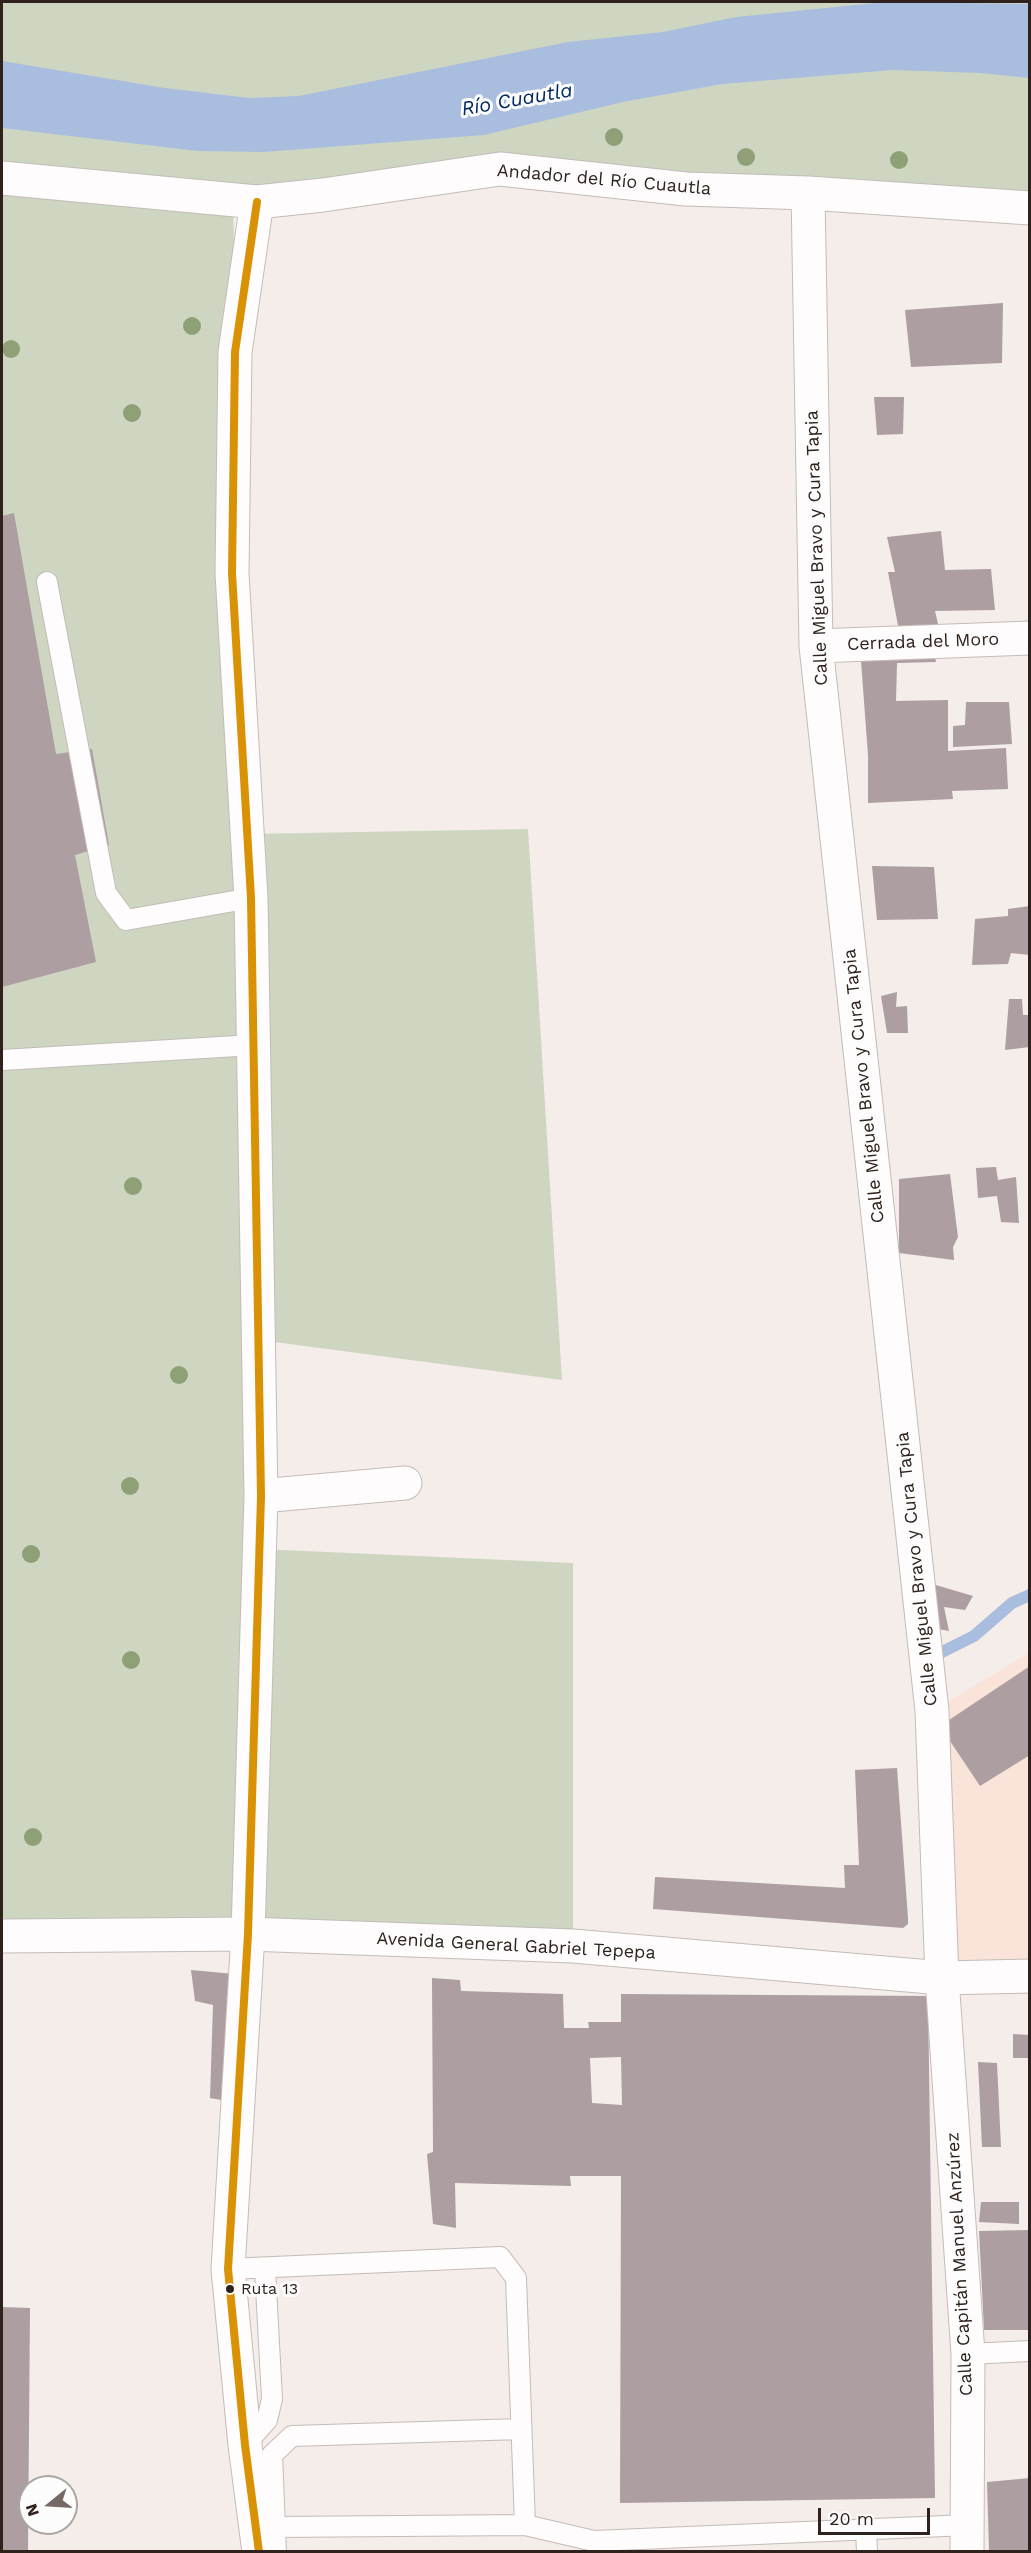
<!DOCTYPE html>
<meta charset="utf-8">
<style>
body{margin:0}
#map{position:relative;width:1031px;height:2553px;overflow:hidden;background:#f5edea;font-family:"Work Sans",sans-serif}
canvas{display:block}
.frame{position:absolute;inset:0;border:3px solid #2f221c;pointer-events:none}
.north{position:absolute;left:18px;top:2475px;width:60px;height:60px;box-sizing:border-box;background:#fcfcfc;border:2px solid #aaa5a2;border-radius:50%;rotate:252deg;font-size:16px;font-weight:700;line-height:24px;text-align:center;color:#2f221c}
.north::after{content:'';display:block;margin:auto;width:21px;height:27px;background:#746964;clip-path:polygon(50% 0,100% 100%,50% 72%,0 100%)}
.scale{position:absolute;left:818px;top:2508px;width:112px;height:27px;box-sizing:border-box;border:3px solid #2f221c;border-top:0;padding-left:8px;font-size:18px;line-height:21px;white-space:nowrap;color:#2f221c;-webkit-text-stroke:4px #fcfcfc;paint-order:stroke}
</style>
<div id="map">
<canvas width="1031" height="2553"></canvas>
<div class="frame"></div>
<div class="north">N</div>
<div class="scale">20 m</div>
</div>
<script>
const ctx = document.querySelector('canvas').getContext('2d');
ctx.lineJoin = 'round';
function fillPath(path, color) { ctx.fillStyle = color; ctx.fill(path, 'evenodd'); }
const toPath = rows => new Path2D(rows.map(r => 'M' + r).join(''));
function trace(path, color, width, dash) { ctx.strokeStyle = color; ctx.lineWidth = width; ctx.lineCap = dash ? 'butt' : 'round'; ctx.setLineDash(dash || []); ctx.stroke(path); }
function drawText(font, color, halo, rows, align = 'center') {
  ctx.font = font + ' "Work Sans",sans-serif'; ctx.lineWidth = 6; ctx.setLineDash([]); ctx.textBaseline = 'middle'; ctx.strokeStyle = halo; ctx.fillStyle = color; for (const [text, x, y, turn = 0] of rows) {
    ctx.save(); ctx.translate(x, y); ctx.rotate((+turn || 0) * Math.PI / 180); ctx.textAlign = isNaN(turn) ? turn : align; if (halo) ctx.strokeText(text, 0, 0); ctx.fillText(text, 0, 0); ctx.restore();
  }
}
const built = toPath([
 [1029,1653,1029,1976,942,1978,932,1711]
]);
const green = toPath([
 [2,2,1029,2,1029,207,574,176,233,201,248,834,528,829,562,1380,259,1340,260,1549,573,1563,573,1946,2,1945]
]);
const water = toPath([
 [885,2,1029,4,1029,78,980,73,893,70,722,84,623,102,484,135,264,152,198,151,2,128,2,61,165,88,249,98,299,96,568,42,663,32,736,17]
]);
const stream = toPath([
 [928,1659,974,1636,1012,1603,1030,1595]
]);
const building = toPath([
 [1003,303,1002,363,911,367,905,310],
 [874,397,904,397,903,434,877,435],
 [14,513,56,754,92,749,109,845,75,855,96,962,2,987,2,516],
 [941,531,945,570,991,569,995,610,935,611,939,628,899,631,888,572,895,572,887,537],
 [934,652,936,662,897,663,896,701,948,700,948,751,1006,748,1008,789,952,791,953,799,868,803,868,755,861,661],
 [966,702,1009,702,1012,744,953,747,953,726,965,725],
 [872,866,934,867,938,919,877,920],
 [1030,906,1030,955,1011,953,1008,964,972,965,975,919,1008,916,1008,909],
 [897,992,896,1007,907,1006,908,1033,887,1033,881,996],
 [1009,999,1022,999,1023,1015,1030,1015,1030,1047,1005,1050],
 [996,1167,998,1180,1016,1177,1019,1223,1001,1222,997,1196,978,1198,976,1168],
 [950,1174,958,1237,953,1247,954,1260,899,1253,899,1179],
 [929,1583,973,1596,965,1610,944,1607,949,1631,933,1628],
 [1030,1666,1030,1755,980,1786,940,1726],
 [897,1768,908,1918,908,1924,903,1928,653,1909,655,1877,845,1888,844,1865,859,1865,855,1770],
 [191,1970,234,1974,232,2102,210,2098,213,2005,195,2001],
 [432,1978,460,1980,461,1991,563,1994,564,2028,589,2028,588,2022,621,2022,621,1994,928,1996,935,2498,620,2503,621,2176,570,2176,571,2186,455,2183,456,2228,433,2224,427,2154,433,2152],
 [621,2057,622,2105,592,2103,590,2058],
 [1013,2034,1030,2035,1030,2058,1013,2058],
 [978,2062,997,2063,1001,2147,982,2147],
 [981,2202,1019,2202,1019,2224,979,2222],
 [1030,2230,1030,2330,984,2330,979,2231],
 [2,2307,30,2308,28,2552,2,2552],
 [1030,2478,1030,2552,989,2550,987,2482]
]);
const lane = toPath([
 [47,582,106,893,126,920,251,898],
 [2,1060,254,1045],
 [228,2269,500,2257,516,2278,525,2525],
 [968,2354,1030,2351],
 [245,2445,267,2420,272,2399,265,2269],
 [275,2527,525,2525,594,2541,968,2525],
 [866,2529,867,2552],
 [276,2552,272,2455,292,2436,521,2429]
]);
const street = toPath([
 [2,178,257,202,323,195,500,169,686,189,808,193,1030,208],
 [808,193,816,646,932,1711,942,1978,968,2354,967,2552],
 [257,202,235,352,232,573,251,898,261,1496,248,1934,228,2269,245,2445,259,2552],
 [816,646,1030,638],
 [261,1496,405,1483]
]);
const primary = toPath([
 [2,1936,248,1934,573,1946,942,1978,1030,1976]
]);
const bus1 = toPath([
 [257,202,235,352,232,573,251,898,261,1496,248,1934,228,2269,245,2445,259,2552]
]);
const trees = [
 [614,137],
 [746,157],
 [899,160],
 [192,326],
 [11,349],
 [132,413],
 [133,1186],
 [179,1375],
 [130,1486],
 [31,1554],
 [131,1660],
 [33,1837]
];
const markers = [
 [230,2289,5,"#2f221c"]
];
const busNames = [
 ["Ruta 13",241,2289]
];
const streetNames = [
 ["Andador del Río Cuautla",604,180,5],
 ["Calle Miguel Bravo y Cura Tapia",817,548,-92],
 ["Cerrada del Moro",923,642,-2],
 ["Calle Miguel Bravo y Cura Tapia",864,1086,-96],
 ["Calle Miguel Bravo y Cura Tapia",917,1569,-96],
 ["Avenida General Gabriel Tepepa",516,1946,3],
 ["Calle Capitán Manuel Anzúrez",960,2264,-93]
];
const waterNames = [
 ["Río Cuautla",517,100,-10]
];
fillPath(built, '#fae4d9');
fillPath(green, '#ced6c1');
fillPath(water, '#a9bdde');
trace(stream, '#a9bdde', 12);
fillPath(building, '#ac9ea1');
trace(lane, '#c5bbb7', 22);
trace(street, '#c5bbb7', 35);
trace(primary, '#c5bbb7', 35);
trace(lane, '#fefcfc', 20);
trace(street, '#fefcfc', 33);
trace(primary, '#fefcfc', 33);
trace(bus1, '#d99204', 8);
ctx.fillStyle = '#8f9f76';
for (const [x, y] of trees) { ctx.beginPath(); ctx.arc(x, y, 9, 0, 2 * Math.PI); ctx.fill(); }
for (const [x, y, r, color] of markers) { const dot = new Path2D(); dot.arc(x, y, r, 0, 2 * Math.PI); ctx.fillStyle = color; ctx.fill(dot); trace(dot, '#fcfcfc', 2); }
drawText('16px', '#2f221c', '#fcfcfc', busNames, 'left');
drawText('18px', '#2f221c', '#fcfcfc', streetNames);
drawText('italic 20px', '#002860', '#fcfcfc', waterNames);
</script>
